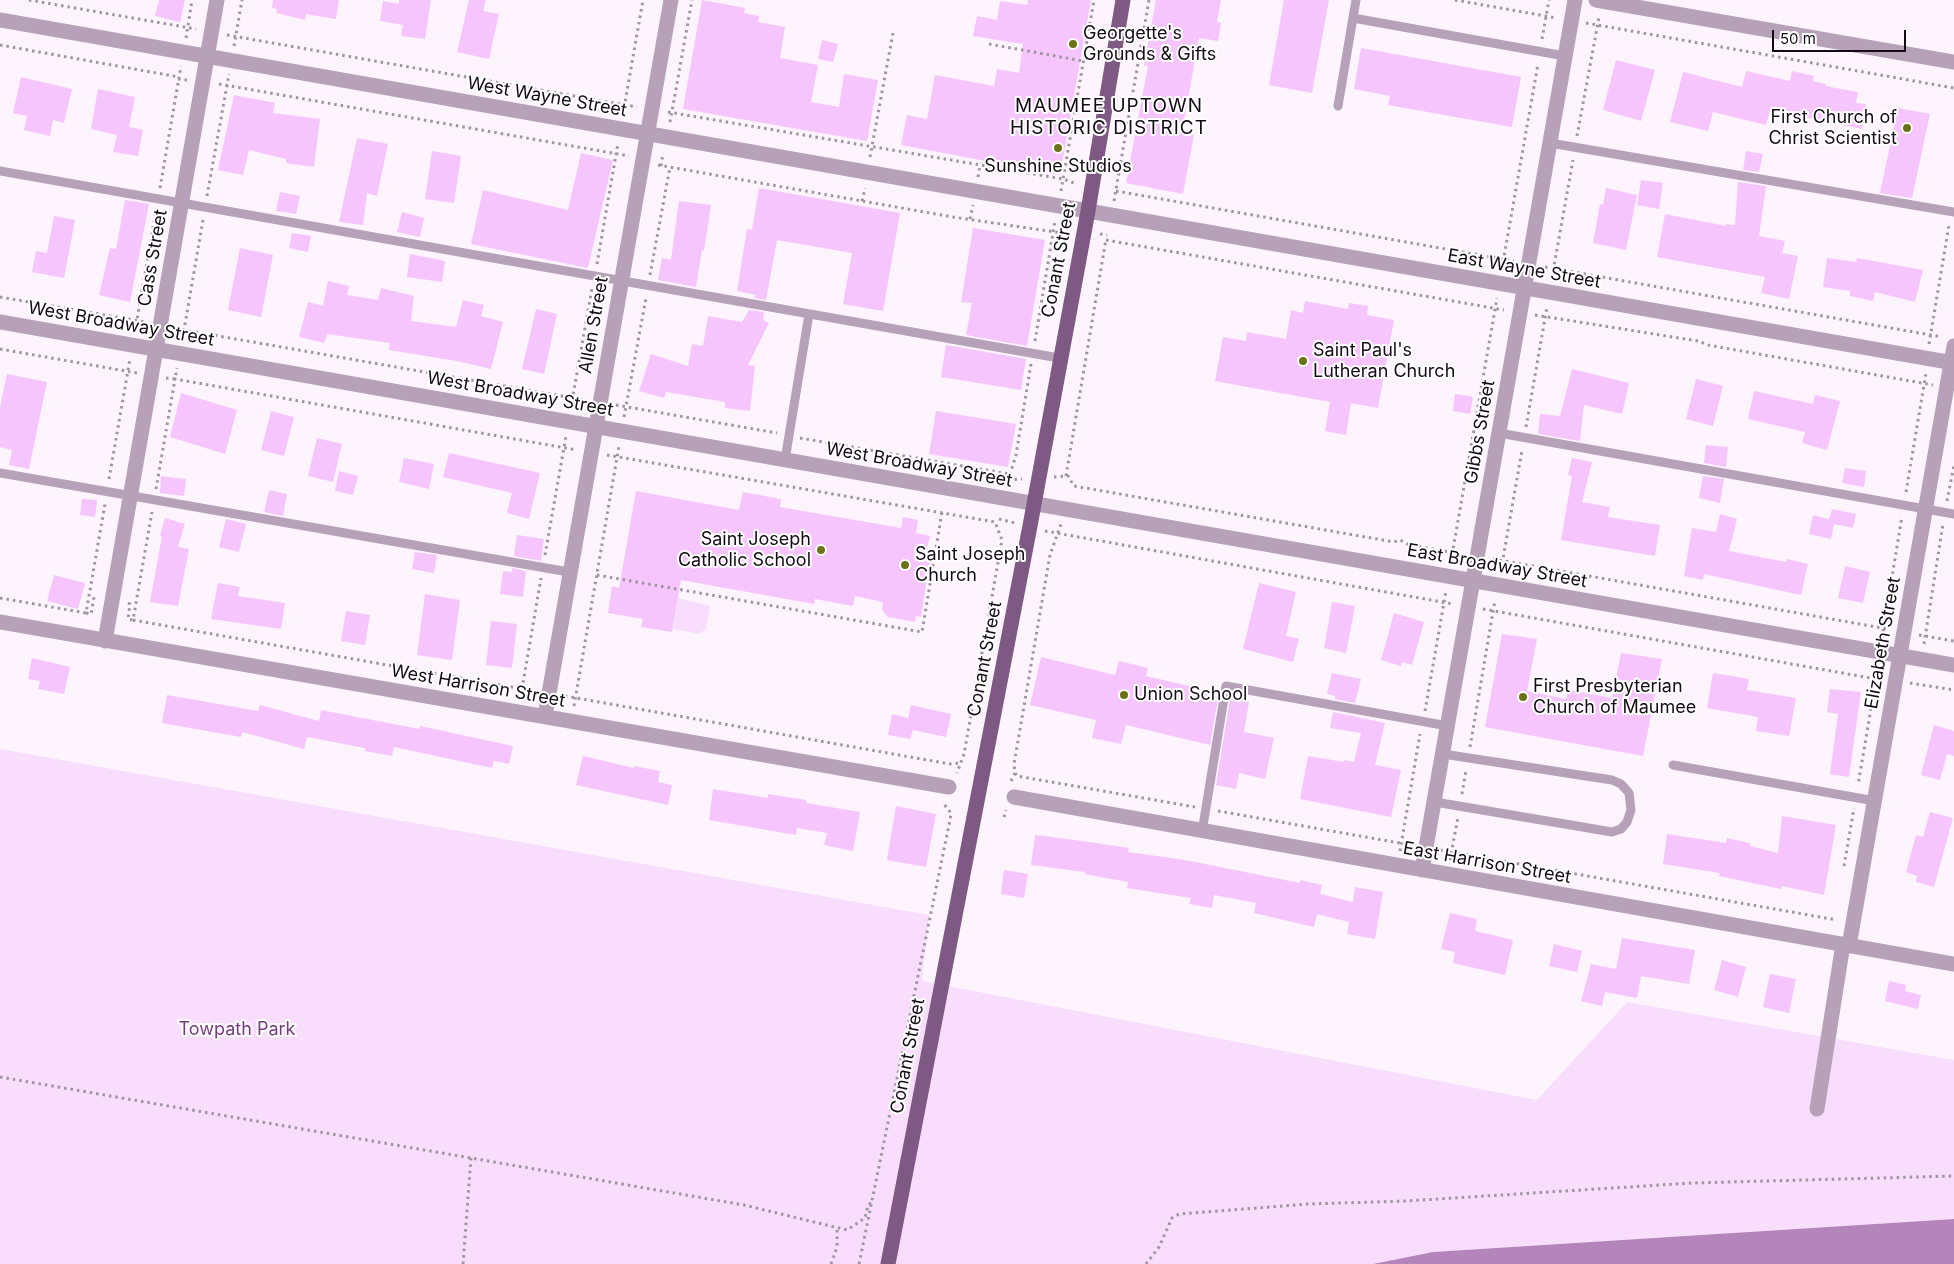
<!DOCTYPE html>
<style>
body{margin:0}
#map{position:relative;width:1954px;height:1264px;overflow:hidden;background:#fdf4fe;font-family:Inter,sans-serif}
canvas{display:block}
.scale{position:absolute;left:1772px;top:30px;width:134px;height:22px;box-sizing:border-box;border:2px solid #140c15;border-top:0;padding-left:6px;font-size:15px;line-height:18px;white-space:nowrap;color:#140c15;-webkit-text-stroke:4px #fff;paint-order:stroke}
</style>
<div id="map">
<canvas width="1954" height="1264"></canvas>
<div class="scale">50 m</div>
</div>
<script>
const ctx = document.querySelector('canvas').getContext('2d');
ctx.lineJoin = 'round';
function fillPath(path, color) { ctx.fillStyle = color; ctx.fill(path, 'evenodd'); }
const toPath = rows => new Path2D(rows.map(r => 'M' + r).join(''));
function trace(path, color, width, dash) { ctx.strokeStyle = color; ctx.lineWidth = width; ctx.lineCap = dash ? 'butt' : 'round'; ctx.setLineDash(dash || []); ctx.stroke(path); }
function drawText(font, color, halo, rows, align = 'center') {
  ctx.font = font + ' Inter,sans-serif'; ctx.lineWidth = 4; ctx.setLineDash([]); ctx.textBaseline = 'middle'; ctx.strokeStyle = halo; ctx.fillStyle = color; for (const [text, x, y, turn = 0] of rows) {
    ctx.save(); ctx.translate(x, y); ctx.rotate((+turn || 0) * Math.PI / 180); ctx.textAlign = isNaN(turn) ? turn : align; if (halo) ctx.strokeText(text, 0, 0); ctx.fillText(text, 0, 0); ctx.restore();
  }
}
const green = toPath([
 [678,598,710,606,706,629,699,634,673,629],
 [0,749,929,915,922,981,1537,1100,1627,1002,1954,1060,1954,1219,1433,1252,1373,1264,0,1264]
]);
const water = toPath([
 [1954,1219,1954,1264,1373,1264,1433,1252]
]);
const building = toPath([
 [159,0,185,0,180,22,155,16],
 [273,0,339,0,336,19,306,14,305,20,276,13,277,9,272,8],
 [399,0,431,0,425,39,401,36,403,25,380,21,383,1,399,4],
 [469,0,486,0,483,11,499,14,489,59,457,52],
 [702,0,745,8,744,13,759,16,758,22,785,27,780,58,818,65,811,102,839,107,844,74,878,80,867,141,683,109],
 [1028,0,1091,0,1060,175,901,145,907,115,927,119,935,75,994,86,997,69,1019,73,1023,44,973,36,977,16,997,20,1000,1,1027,5],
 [1156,0,1221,0,1217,22,1221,23,1218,41,1199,38,1182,132,1194,135,1183,194,1126,183,1148,66,1144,65],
 [1284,0,1329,0,1312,93,1269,85],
 [822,40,838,44,833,62,818,59],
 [1361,48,1521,77,1512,127,1388,105,1390,96,1354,89],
 [1616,60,1655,70,1641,121,1603,110],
 [1746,71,1790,81,1792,71,1814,76,1813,81,1826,84,1825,86,1858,92,1856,103,1866,104,1862,129,1770,110,1766,125,1713,112,1708,131,1670,122,1683,72,1742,87],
 [21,77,72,89,64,123,53,120,50,136,24,130,27,116,13,113],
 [98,89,135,97,129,127,143,130,138,156,113,152,117,135,91,129],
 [234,95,275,103,273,113,320,119,314,167,286,163,286,159,249,150,243,175,218,170],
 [1898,108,1930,114,1912,198,1880,193],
 [357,138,388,144,377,196,367,193,363,225,339,222],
 [432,151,461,156,454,203,425,199],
 [1746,151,1763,154,1759,172,1743,170],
 [581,153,613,160,588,268,471,244,483,190,568,210],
 [1641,180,1663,183,1659,209,1637,205],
 [1738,182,1766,186,1759,236,1785,241,1782,253,1798,256,1789,299,1761,293,1765,277,1657,257,1665,214,1726,226,1726,224,1735,225],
 [759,188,900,213,883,311,843,304,852,253,777,240,766,300,754,298,756,295,737,291,747,229,752,230],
 [1606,188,1637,195,1626,250,1593,243,1600,204,1603,205],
 [280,192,300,196,296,214,276,211],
 [125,200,149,204,130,302,99,295,110,248,116,249],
 [679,201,711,205,704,251,702,250,696,287,658,280,662,258,671,260],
 [402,212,424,218,420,237,397,232],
 [54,216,75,220,64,278,32,272,36,251,47,253],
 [973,228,1045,240,1027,346,966,335,972,303,961,302],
 [292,233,311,236,308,252,289,248],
 [240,248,273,255,261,317,228,310],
 [410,254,445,261,442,282,407,277],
 [1827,258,1856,262,1857,258,1923,270,1915,302,1875,292,1873,301,1850,296,1850,291,1823,287],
 [328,281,349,286,347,295,378,300,381,288,414,296,411,321,456,327,463,300,484,305,481,316,503,322,491,369,457,361,389,350,390,343,327,334,324,343,299,337,308,302,323,306],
 [1305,301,1348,309,1349,303,1368,306,1367,315,1394,320,1378,408,1351,403,1346,435,1325,431,1330,402,1215,381,1223,337,1246,341,1247,332,1286,339,1291,310,1303,313],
 [536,309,557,314,544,374,522,369],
 [749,310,764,312,763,320,769,323,748,365,755,366,750,411,725,408,725,402,666,392,664,398,639,391,651,354,688,366,692,344,703,346,708,316,742,322],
 [946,345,1026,359,1021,390,941,377],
 [1572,369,1629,383,1622,414,1584,405,1580,441,1538,434,1540,414,1560,416],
 [7,374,47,382,29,469,9,465,12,450,0,447,0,407],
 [1696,379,1723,386,1713,426,1686,419],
 [1754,391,1813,404,1815,395,1840,401,1827,450,1802,443,1805,432,1748,419],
 [181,393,237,410,225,454,170,437],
 [1455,394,1473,397,1470,414,1453,411],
 [271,411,294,417,284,456,261,450],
 [936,411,1016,424,1008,467,929,454],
 [317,438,342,444,333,482,308,476],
 [1706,445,1728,447,1726,467,1704,463],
 [449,453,540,473,529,519,507,513,512,493,443,477],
 [404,458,434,464,429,489,399,482],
 [1572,458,1592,462,1582,502,1610,507,1608,517,1660,525,1655,556,1561,540,1572,476,1568,475],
 [1845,468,1866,471,1864,487,1842,483],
 [339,471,358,476,353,495,335,491],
 [161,476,186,479,184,496,160,493],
 [1703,476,1724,479,1720,503,1699,498],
 [269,490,287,494,283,516,264,512],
 [636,491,739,510,743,492,781,499,780,507,901,528,903,517,918,520,916,533,930,536,927,548,932,548,921,617,916,616,915,622,888,617,882,610,883,602,855,596,853,606,815,599,814,604,681,580,672,632,641,627,643,619,608,613,612,586,619,588],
 [82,499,97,500,95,517,80,515],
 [1832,509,1856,514,1853,528,1834,524,1831,539,1809,534,1813,515,1829,519],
 [1720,514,1737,519,1729,551,1786,562,1787,559,1808,564,1801,595,1704,574,1703,580,1684,576,1692,528,1716,532],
 [165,518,185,524,178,547,189,549,178,606,150,602,162,536,160,536],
 [226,519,246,524,239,552,219,547],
 [517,535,544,539,541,561,514,556],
 [415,552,437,555,434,573,412,569],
 [1845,566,1870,572,1863,603,1838,598],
 [512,568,526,571,523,597,500,594,503,571,512,572],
 [54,575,85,583,78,609,47,601],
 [218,583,240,587,238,596,285,603,281,629,211,619],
 [1259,583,1296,592,1286,636,1299,639,1293,662,1243,649],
 [425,594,460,600,452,660,417,655],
 [1332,602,1355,606,1346,653,1324,648],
 [346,611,370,615,365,645,341,641],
 [1394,613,1424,622,1412,665,1402,662,1401,666,1381,660],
 [491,621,517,624,512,668,486,665],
 [1502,634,1537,639,1527,691,1566,699,1568,690,1612,698,1621,653,1662,659,1643,756,1485,727],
 [1041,657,1115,675,1119,661,1148,668,1146,676,1219,693,1210,745,1126,725,1121,744,1092,738,1096,720,1030,705],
 [32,658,70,667,64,694,38,689,40,681,28,679],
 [1332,673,1361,679,1355,703,1335,699,1335,696,1327,694],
 [1713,673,1749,679,1747,690,1796,698,1789,736,1756,731,1758,717,1707,708],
 [1830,689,1861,692,1849,777,1830,774,1838,714,1827,712],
 [167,695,258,711,260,705,319,721,321,710,419,729,420,726,513,746,509,764,494,761,492,768,394,747,392,756,365,751,365,748,307,737,304,749,242,732,241,737,162,723],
 [1230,699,1249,702,1244,732,1274,738,1265,779,1239,773,1236,789,1216,785],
 [911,705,951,714,946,737,913,730,910,739,888,735,892,714,908,718],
 [1333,712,1385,723,1375,765,1401,770,1391,817,1300,799,1308,756,1344,762,1344,760,1354,762,1361,733,1330,728],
 [1934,725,1954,731,1954,756,1947,754,1940,780,1921,775],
 [583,756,634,768,634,766,660,771,658,782,672,785,668,805,576,785],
 [713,789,768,798,768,794,806,800,806,803,860,812,853,851,824,845,827,833,797,828,796,835,709,820],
 [896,806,936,814,926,867,887,860],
 [1930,812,1953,818,1934,887,1916,882,1917,876,1906,872,1916,835,1923,837],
 [1782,816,1836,825,1824,895,1782,886,1781,889,1719,876,1720,873,1663,864,1667,834,1726,843,1727,838,1750,843,1750,846,1778,853],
 [1035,835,1090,842,1129,848,1128,852,1185,860,1300,883,1300,880,1322,885,1320,894,1353,902,1355,887,1383,892,1375,939,1347,934,1349,922,1317,914,1314,927,1254,913,1256,903,1214,895,1212,908,1189,904,1191,898,1127,888,1128,882,1084,874,1085,872,1031,865],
 [1004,870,1028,874,1024,898,1001,894],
 [1450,913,1477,919,1475,931,1513,940,1505,975,1453,963,1455,952,1441,949],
 [1622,938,1695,950,1689,984,1641,976,1637,998,1605,992,1602,1006,1581,1001,1591,964,1616,969],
 [1554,944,1582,951,1577,972,1549,966],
 [1722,960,1746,967,1738,997,1714,990],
 [1770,974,1796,979,1789,1013,1763,1007],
 [1889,981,1906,985,1905,991,1921,995,1918,1009,1885,1001]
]);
const path = toPath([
 [29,0,196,29],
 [1455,0,1557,18],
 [1586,23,1954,88],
 [227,35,637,107],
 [186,38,192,0],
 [1542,39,1549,0],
 [989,44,1083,61],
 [0,45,179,77],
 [234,46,242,0],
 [178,79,188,80],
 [219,84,629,156],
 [668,112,1063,179,1077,184],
 [623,114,643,0],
 [670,122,692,0],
 [1577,136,1599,17],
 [870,157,893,33],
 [658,165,953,217,1069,234],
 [661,166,663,153],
 [978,177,980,165],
 [160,188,181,66],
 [1061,191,1094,0],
 [1116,191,1514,261],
 [207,196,229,74],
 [862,201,865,188],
 [1114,201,1149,0],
 [970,219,973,205],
 [203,220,184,330,585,400],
 [1100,234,1107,235],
 [1106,240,1504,310],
 [597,264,618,143],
 [1545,267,1942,337],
 [1502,268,1538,64],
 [650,275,670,167],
 [1552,277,1573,160],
 [0,297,145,322],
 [1535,315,1698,341,1708,345,1933,385],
 [175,328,184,330,182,340],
 [135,331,156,211],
 [1035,341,1055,221],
 [1929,344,1949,225],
 [0,349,137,373],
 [166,378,175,379,177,368],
 [616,405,777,433],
 [571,407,592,288],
 [624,417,646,298],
 [1526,427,1547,307],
 [800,438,1009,474],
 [607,455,995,522,1002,540,964,754,957,773],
 [1066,476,1106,239],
 [1054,477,1068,476,1074,486,1394,542,1400,540,1409,545,1462,554],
 [109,479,130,359],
 [1008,480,1022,479],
 [1008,481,1016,455,1031,364],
 [156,489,175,379,577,450],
 [1906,492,1926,373],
 [1947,501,1954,465],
 [999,519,1015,523],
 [1045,531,1453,604],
 [545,555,566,436],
 [1493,559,1888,629],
 [1451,561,1497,298],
 [1501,570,1522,450],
 [597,575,922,632,942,512],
 [0,598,86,613,105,504],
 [128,603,130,604,128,619,133,620,152,512],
 [1483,609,1876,679,1858,785],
 [86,613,91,614,94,597,97,598],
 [133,620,534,691],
 [1919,635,1954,641],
 [1882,638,1902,516],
 [1924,644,1943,524],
 [1877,679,1878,666],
 [1910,683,1954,690],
 [522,689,541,578],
 [565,696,950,764,959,763],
 [574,706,619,446],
 [1425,711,1446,591],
 [1470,747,1495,600],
 [1015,773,1017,776,1195,807],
 [1011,781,1015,773,1014,764,1050,555,1061,524],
 [1462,794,1466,770],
 [1218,811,1411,845],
 [1004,817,1006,810],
 [1440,850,1837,920],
 [1400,851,1420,734],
 [1450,860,1458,817],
 [1844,866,1854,808],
 [0,1077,744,1205,847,1230,865,1218,868,1205,872,1202],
 [463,1264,471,1158],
 [831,1264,837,1247,837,1228],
 [859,1264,950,820,951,813,943,803],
 [1146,1264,1159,1247,1172,1218,1179,1214,1308,1204,1406,1201,1692,1183,1954,1176]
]);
const service = toPath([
 [1353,18,1565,56],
 [1338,106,1356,0],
 [1550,143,1954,212],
 [0,171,1059,358],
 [1499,433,1954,514],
 [785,460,809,314],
 [0,473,569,572],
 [1673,765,1875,801],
 [1435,802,1612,832,1621,829,1627,822,1631,810,1629,793,1621,784,1612,780,1443,754],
 [1202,832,1226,686,1448,726]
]);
const minor = toPath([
 [1596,0,1954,62],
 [1088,211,1954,363],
 [0,622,949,787],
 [105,641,217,0],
 [545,716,671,0],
 [1014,797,1954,964],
 [1422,870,1575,0],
 [1849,946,1954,346],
 [1817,1109,1843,944]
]);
const tertiary = toPath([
 [0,20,1088,211],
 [0,322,1954,665]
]);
const primary = toPath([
 [888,1264,1030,526,1088,211,1123,0]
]);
const markers = [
 [1073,44,5,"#6c7016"],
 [1907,128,5,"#6c7016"],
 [1058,148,5,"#6c7016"],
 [1303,361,5,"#6c7016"],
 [821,550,5,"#6c7016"],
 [905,565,5,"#6c7016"],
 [1124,695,5,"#6c7016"],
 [1523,697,5,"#6c7016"]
];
const poiNames = [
 ["Georgette's",1083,34],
 ["Grounds & Gifts",1083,55],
 ["First Church of",1897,118,"right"],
 ["Christ Scientist",1897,139,"right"],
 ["Sunshine Studios",1058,167,"center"],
 ["Saint Paul's",1313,351],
 ["Lutheran Church",1313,372],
 ["Saint Joseph",811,540,"right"],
 ["Catholic School",811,561,"right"],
 ["Saint Joseph",915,555],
 ["Church",915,576],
 ["First Presbyterian",1533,687],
 ["Church of Maumee",1533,708],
 ["Union School",1134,695]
];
const streetNames = [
 ["West Wayne Street",547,97,10],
 ["Cass Street",153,258,-80],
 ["Conant Street",1059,260,-79],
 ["East Wayne Street",1524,269,10],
 ["West Broadway Street",121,324,10],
 ["Allen Street",594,325,-80],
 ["West Broadway Street",520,394,10],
 ["Gibbs Street",1480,432,-80],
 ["West Broadway Street",919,465,10],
 ["East Broadway Street",1497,566,10],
 ["Elizabeth Street",1883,643,-80],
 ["Conant Street",985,659,-79],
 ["West Harrison Street",478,686,10],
 ["East Harrison Street",1487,863,10],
 ["Conant Street",908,1056,-79]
];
const parkNames = [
 ["Towpath Park",237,1030]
];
const neighbourhoodNames = [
 ["MAUMEE UPTOWN",1109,106],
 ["HISTORIC DISTRICT",1109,128]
];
fillPath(green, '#f8ddfc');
fillPath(water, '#b385ba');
fillPath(building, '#f7c5fe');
trace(path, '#9e959f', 3, [2.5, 4]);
trace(service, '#b6a1b9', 9);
trace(minor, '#b6a1b9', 15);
trace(tertiary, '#b6a1b9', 15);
trace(primary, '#7e5984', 15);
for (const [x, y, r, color] of markers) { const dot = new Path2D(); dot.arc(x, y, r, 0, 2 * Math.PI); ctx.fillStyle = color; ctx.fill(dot); trace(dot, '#fff', 2); }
drawText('18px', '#140c15', '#fff', poiNames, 'left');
drawText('18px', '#140c15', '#fff', streetNames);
drawText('18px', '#763c7f', '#fff', parkNames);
ctx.letterSpacing = '1px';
drawText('19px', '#140c15', '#fff', neighbourhoodNames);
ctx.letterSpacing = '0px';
</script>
